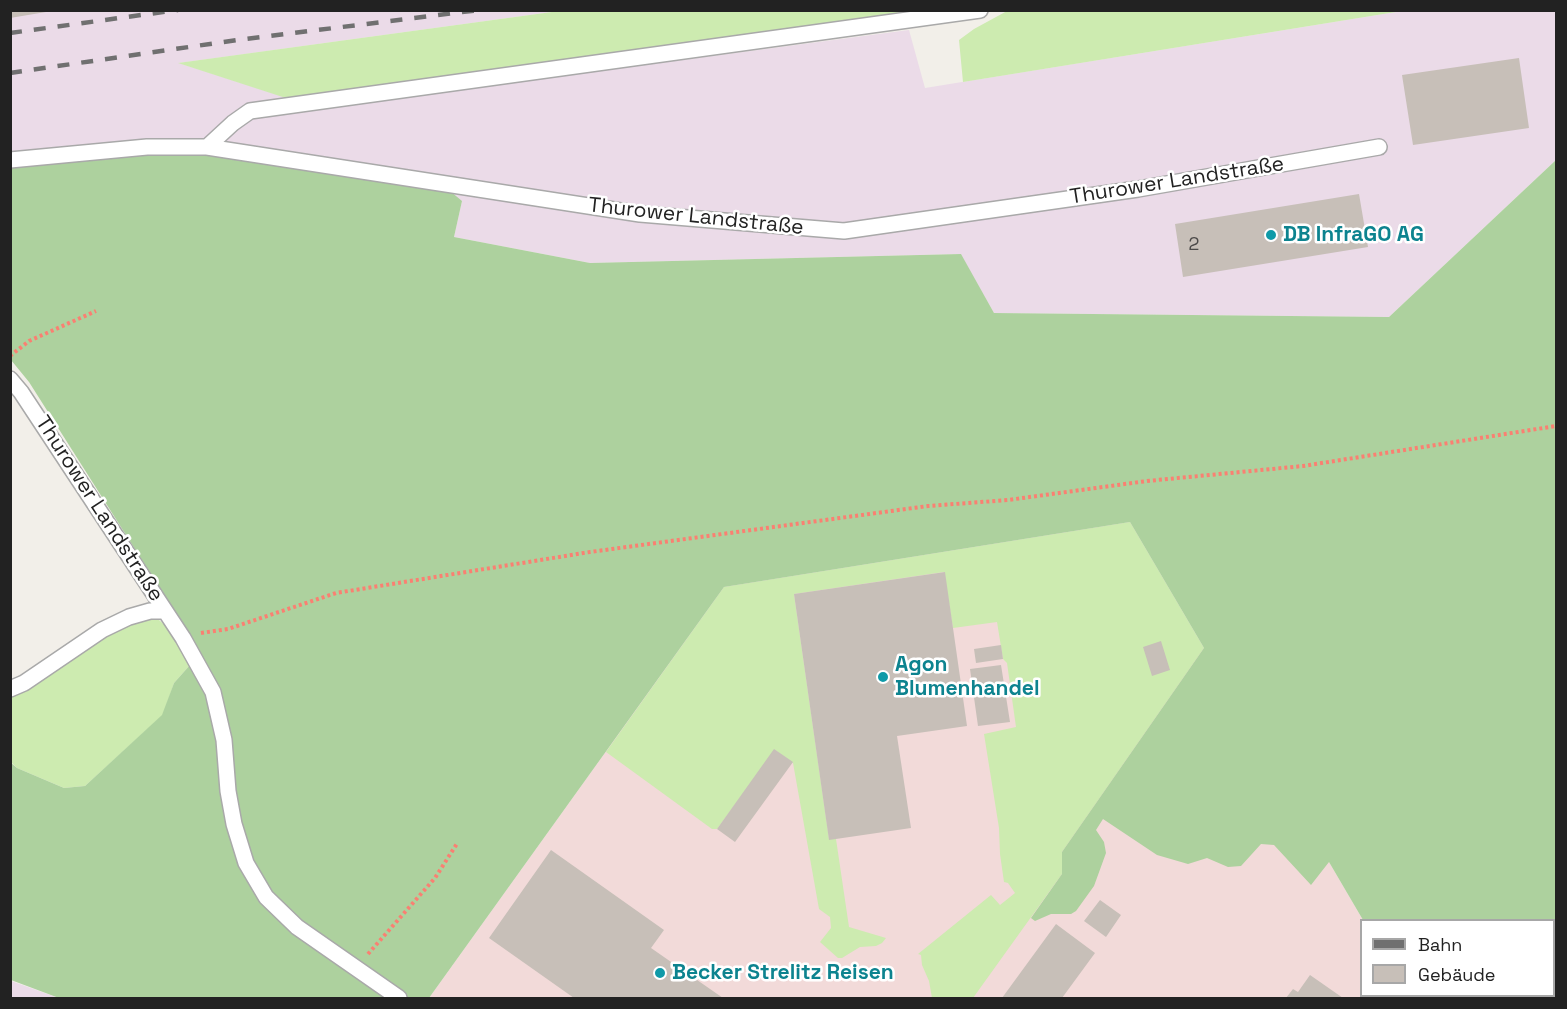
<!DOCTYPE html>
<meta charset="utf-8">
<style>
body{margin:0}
#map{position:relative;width:1567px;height:1009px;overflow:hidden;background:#f2efe9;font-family:"Space Grotesk",sans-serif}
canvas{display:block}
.frame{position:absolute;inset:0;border:12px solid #222;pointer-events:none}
.legend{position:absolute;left:1360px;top:919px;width:195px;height:78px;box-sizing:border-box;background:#fff;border:2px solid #a7a7a7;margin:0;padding:8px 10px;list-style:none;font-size:18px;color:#222}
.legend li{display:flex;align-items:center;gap:12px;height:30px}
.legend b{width:30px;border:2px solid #a7a7a7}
</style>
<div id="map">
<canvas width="1567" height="1009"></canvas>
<div class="frame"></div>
<ul class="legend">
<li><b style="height:8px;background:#707070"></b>Bahn</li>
<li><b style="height:16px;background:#c7bfb8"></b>Gebäude</li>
</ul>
</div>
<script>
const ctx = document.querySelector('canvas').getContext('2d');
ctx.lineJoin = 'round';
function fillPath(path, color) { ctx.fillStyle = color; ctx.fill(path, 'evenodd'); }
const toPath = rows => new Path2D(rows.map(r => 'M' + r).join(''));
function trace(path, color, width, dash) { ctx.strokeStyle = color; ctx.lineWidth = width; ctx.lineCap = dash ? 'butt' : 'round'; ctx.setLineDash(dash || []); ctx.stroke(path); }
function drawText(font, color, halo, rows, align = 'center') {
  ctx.font = font + ' "Space Grotesk",sans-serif'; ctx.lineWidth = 5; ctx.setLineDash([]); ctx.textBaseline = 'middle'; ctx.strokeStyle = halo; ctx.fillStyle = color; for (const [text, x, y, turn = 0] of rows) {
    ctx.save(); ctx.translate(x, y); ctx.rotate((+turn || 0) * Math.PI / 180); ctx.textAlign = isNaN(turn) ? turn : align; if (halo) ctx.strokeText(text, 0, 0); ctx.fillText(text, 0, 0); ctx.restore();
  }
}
const commercial = toPath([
 [1130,522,1363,920,1362,920,1362,996,1407,996,1409,998,429,998,724,587]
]);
const industrial = toPath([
 [10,11,559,11,179,63,319,108,909,30,925,88,1402,11,1556,11,1556,160,1389,317,994,313,960,254,590,263,454,237,462,201,146,153,11,168],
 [11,981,59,998,11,998]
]);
const grass = toPath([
 [559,11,921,11,292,100,178,63],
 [1007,11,1007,10,1402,11,963,82,959,40,974,29],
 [1130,522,1204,648,1062,852,1062,874,973,998,932,998,929,981,922,965,921,955,918,954,991,895,1000,905,1015,893,1008,883,1004,882,1000,854,999,828,984,734,1016,727,1007,663,1003,659,997,622,953,628,944,572,794,594,829,839,836,839,849,927,886,938,882,943,876,946,860,947,842,958,838,958,820,942,831,928,830,917,819,909,793,763,775,750,717,829,712,829,606,752,724,587],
 [149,618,159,620,168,628,190,665,174,683,163,715,85,786,64,788,17,768,11,762,11,695,100,636,129,623]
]);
const forest = toPath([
 [206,152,450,191,462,201,454,237,590,263,961,254,994,313,1389,317,1556,160,1556,998,1409,998,1407,996,1554,996,1554,920,1363,920,1329,862,1311,885,1274,845,1261,844,1241,866,1228,867,1207,858,1188,864,1157,855,1103,819,1096,830,1104,842,1106,853,1094,886,1076,911,1071,914,1051,914,1035,921,1031,918,1062,874,1062,852,1204,648,1130,522,724,587,429,998,59,998,11,980,10,762,17,768,64,788,85,786,162,715,174,683,190,665,197,647,29,382,11,360,11,168,146,153]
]);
const building = toPath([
 [10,10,46,10,46,12,10,18],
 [1519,58,1529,128,1413,145,1402,75],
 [1359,194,1368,247,1183,277,1175,224],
 [945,572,967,726,897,736,911,828,829,840,794,594],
 [1161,641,1170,670,1152,676,1143,647],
 [1001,645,1003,659,976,663,974,649],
 [1001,665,1010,722,978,726,970,669],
 [774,749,793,762,735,842,717,829],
 [551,850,664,930,651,948,723,998,574,998,489,938],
 [1100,900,1121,915,1106,937,1084,921],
 [1056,924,1095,953,1062,998,1002,998],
 [1310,975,1343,998,1286,998,1293,989,1298,992]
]);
const path = toPath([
 [10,356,29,341,96,311],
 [201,633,228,629,336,593,590,552,928,506,1008,500,1147,481,1303,466,1556,426],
 [368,954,435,878,458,842]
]);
const lane = toPath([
 [207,147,233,123,250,111,980,10],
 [10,160,147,147,207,147,640,214,844,231,1138,189,1379,147],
 [10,379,21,392,183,638,213,692,224,740,228,791,234,824,246,863,266,897,297,927,399,998],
 [10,689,24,683,102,630,129,617,150,611,165,611]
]);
const rail = toPath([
 [10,33,178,10],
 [10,73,237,40,479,10]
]);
const markers = [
 [1271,235,6,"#0f9aa8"],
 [883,677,6,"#0f9aa8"],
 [660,973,6,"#0f9aa8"]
];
const numberNames = [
 ["2",1194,245]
];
const streetNames = [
 ["Thurower Landstraße",1177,181,-9],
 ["Thurower Landstraße",696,217,6],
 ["Thurower Landstraße",99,509,57]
];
const cultureNames = [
 ["DB InfraGO AG",1283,235],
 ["Agon",895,665],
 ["Blumenhandel",895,689],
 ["Becker Strelitz Reisen",672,973]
];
fillPath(commercial, '#f2dad9');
fillPath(industrial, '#ebdbe8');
fillPath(grass, '#cdebb0');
fillPath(forest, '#add19e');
fillPath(building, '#c7bfb8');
trace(lane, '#a9a9a9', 18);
trace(path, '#fa8072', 4, [3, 3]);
trace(lane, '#fff', 15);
trace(rail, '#707070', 4.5, [12, 12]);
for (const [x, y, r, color] of markers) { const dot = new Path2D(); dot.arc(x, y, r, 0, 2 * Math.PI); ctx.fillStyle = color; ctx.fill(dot); trace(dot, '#fff', 2); }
drawText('18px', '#4b4948', null, numberNames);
drawText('21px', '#222', '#fff', streetNames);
drawText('bold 21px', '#0d838f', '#fff', cultureNames, 'left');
</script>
